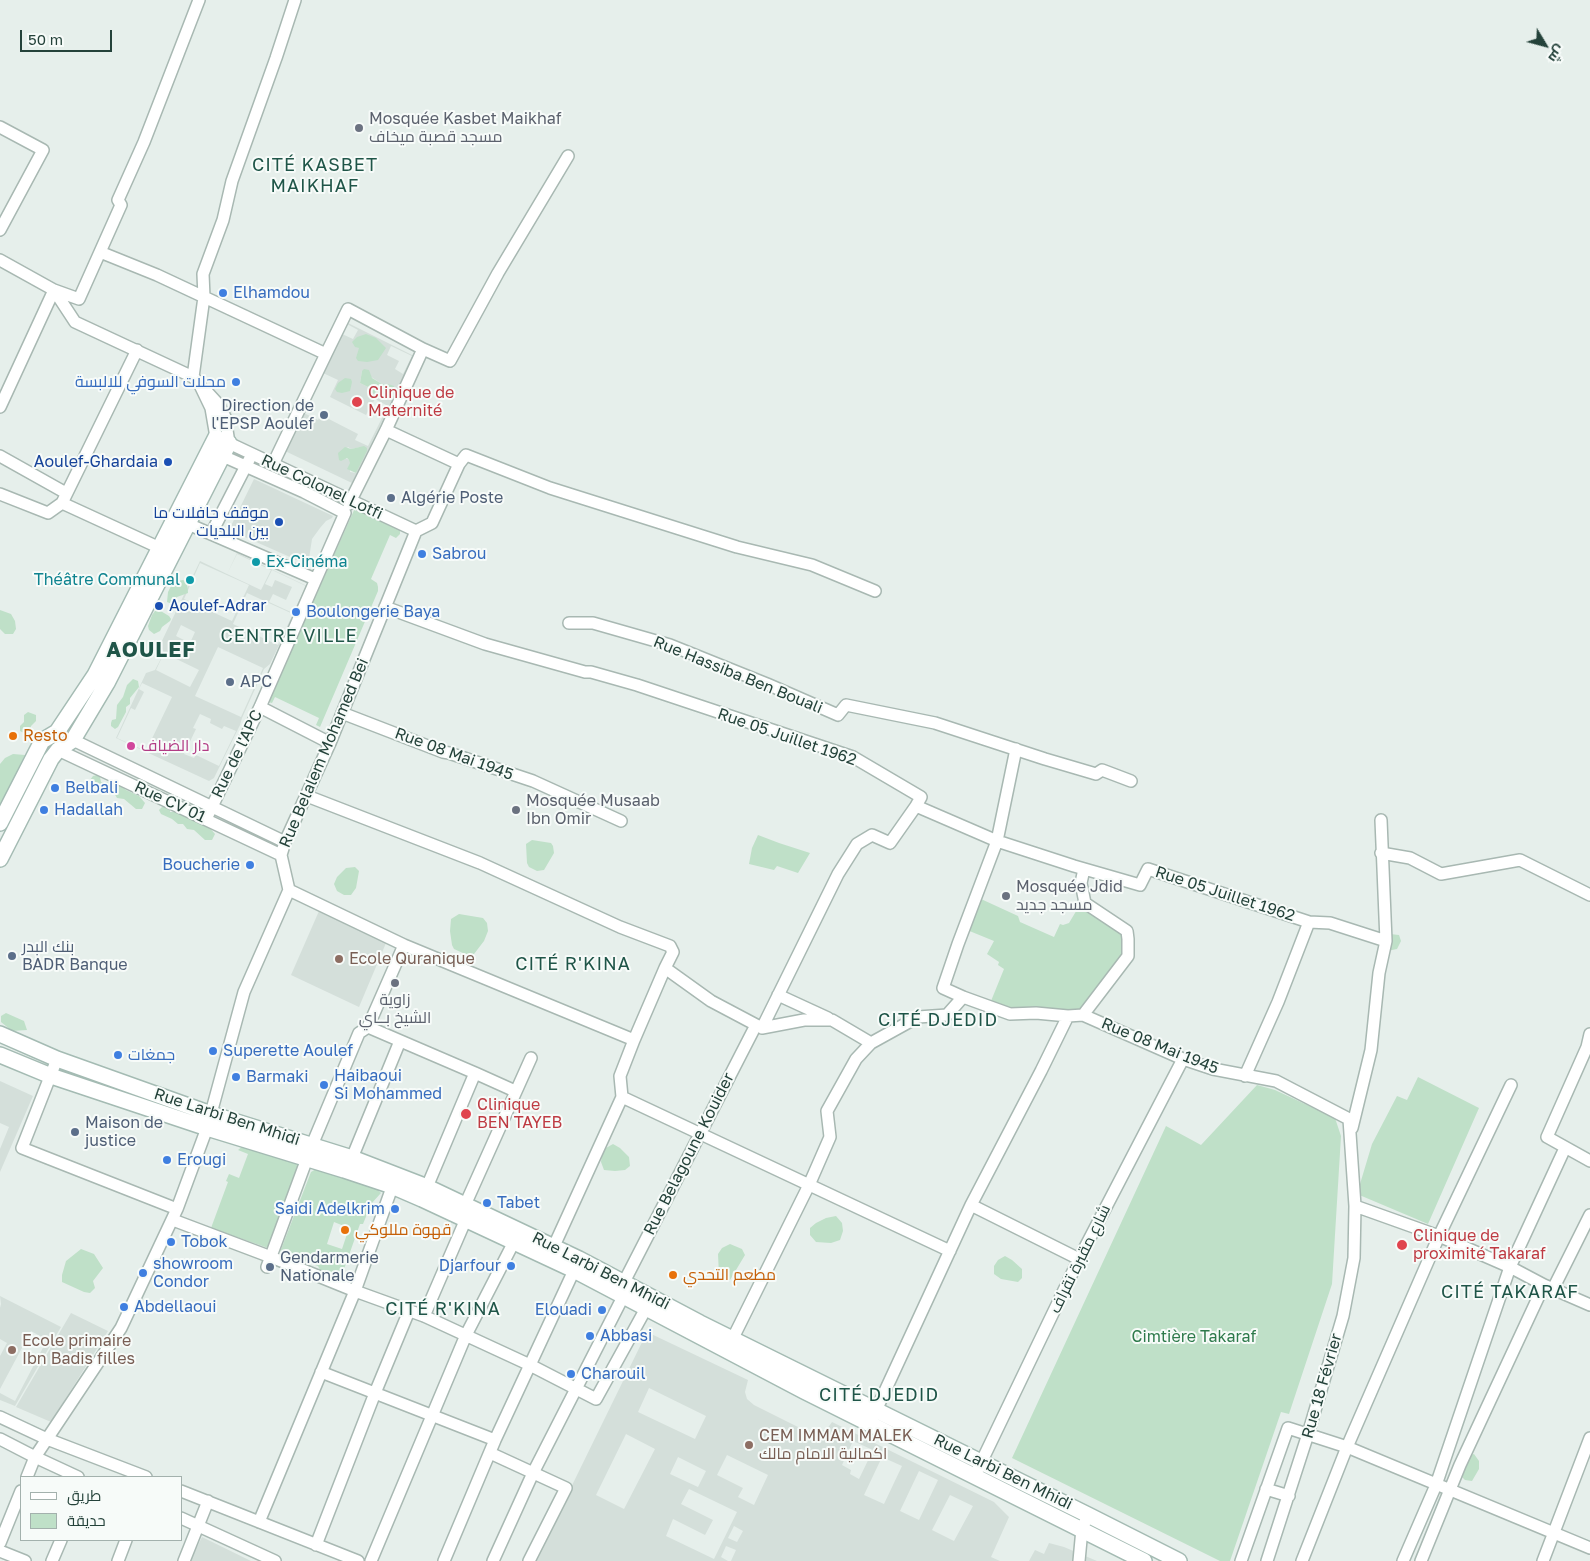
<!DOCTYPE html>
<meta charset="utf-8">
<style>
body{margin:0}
#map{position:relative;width:1590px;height:1561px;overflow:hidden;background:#e6efeb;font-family:"Golos Text",Cairo,sans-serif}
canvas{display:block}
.legend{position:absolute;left:20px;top:1476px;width:162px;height:65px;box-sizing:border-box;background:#f7fbf9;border:1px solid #a3b1ad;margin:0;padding:6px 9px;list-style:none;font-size:15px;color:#24423a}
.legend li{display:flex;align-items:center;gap:10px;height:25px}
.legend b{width:25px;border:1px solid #a3b1ad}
.north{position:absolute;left:1520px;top:20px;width:50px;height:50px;-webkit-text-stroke:4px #f7fbf9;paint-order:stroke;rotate:127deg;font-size:14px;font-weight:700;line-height:20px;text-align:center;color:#24423a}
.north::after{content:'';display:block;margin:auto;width:18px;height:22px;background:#24423a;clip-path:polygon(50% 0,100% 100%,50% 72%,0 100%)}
.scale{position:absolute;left:20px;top:30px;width:92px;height:22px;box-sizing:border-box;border:2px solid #24423a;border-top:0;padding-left:6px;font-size:15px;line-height:18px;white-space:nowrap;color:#24423a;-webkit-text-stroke:4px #f7fbf9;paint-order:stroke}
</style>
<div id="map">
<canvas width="1590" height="1561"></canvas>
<ul class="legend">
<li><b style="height:6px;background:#fff"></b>طريق</li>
<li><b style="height:14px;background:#bfe0c8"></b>حديقة</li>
</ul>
<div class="north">ش</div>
<div class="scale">50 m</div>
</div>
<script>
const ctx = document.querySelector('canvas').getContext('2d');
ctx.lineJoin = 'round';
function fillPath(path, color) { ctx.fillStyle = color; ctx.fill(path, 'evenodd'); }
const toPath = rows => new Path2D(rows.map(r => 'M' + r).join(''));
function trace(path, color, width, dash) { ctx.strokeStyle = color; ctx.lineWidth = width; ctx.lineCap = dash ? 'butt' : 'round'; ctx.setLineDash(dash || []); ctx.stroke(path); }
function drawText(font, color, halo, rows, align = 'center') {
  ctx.font = font + ' "Golos Text",Cairo,sans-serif'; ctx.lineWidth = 4; ctx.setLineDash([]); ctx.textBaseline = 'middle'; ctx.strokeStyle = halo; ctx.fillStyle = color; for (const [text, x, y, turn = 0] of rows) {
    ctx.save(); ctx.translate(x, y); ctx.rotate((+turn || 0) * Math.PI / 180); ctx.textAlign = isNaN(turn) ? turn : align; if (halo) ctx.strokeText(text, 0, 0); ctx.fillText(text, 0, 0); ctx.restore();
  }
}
const built = toPath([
 [346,322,414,356,352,483,285,451],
 [347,324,358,330,353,339,342,334],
 [391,346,412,356,403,374,395,369,399,361,387,355],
 [362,371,382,384,388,384,372,393,368,387,360,383],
 [323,373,338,380,330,397,366,415,375,399,388,406,368,446,355,440,358,434,321,415,318,420,304,413],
 [348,447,351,449,361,447,356,473,350,472,350,460,339,456],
 [254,479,333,516,332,518,326,521,320,528,312,539,308,565,229,530],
 [237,553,307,586,270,664,264,669,242,718,240,725,214,778,209,781,116,738,146,673,155,670,164,653,160,645,200,561,227,574],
 [237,554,271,570,261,590,227,574],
 [200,563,249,585,232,621,184,599],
 [272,570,306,586,293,613,269,602,273,594,286,600,292,587,275,580,272,587,265,584],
 [247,593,293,614,278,645,233,624],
 [181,625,195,632,190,643,176,636],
 [218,647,263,668,241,717,195,696],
 [164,653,199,670,190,687,156,670],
 [142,683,172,697,146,751,117,738,131,708,135,710,144,692,139,689],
 [200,714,211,719,210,723,222,729,224,726,236,731,219,766,196,755,194,758,184,754,196,729,193,728],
 [319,911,386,943,359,1007,291,975],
 [0,1081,33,1096,0,1172,0,1149,9,1127,0,1123],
 [0,1296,61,1327,15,1406,0,1400,0,1393,15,1401,47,1340,31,1331,0,1389,0,1356,7,1343,0,1339,0,1308,1,1304],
 [71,1313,108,1331,51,1422,16,1407],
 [647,1332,748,1380,745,1392,747,1399,754,1405,804,1430,818,1432,827,1429,832,1422,994,1502,1009,1517,991,1557,1000,1561,731,1561,736,1550,726,1546,721,1557,728,1561,535,1561],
 [649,1388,706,1416,695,1439,638,1412],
 [626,1434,655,1449,624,1509,596,1495],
 [853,1441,873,1450,859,1479,850,1474,851,1470,842,1465],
 [727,1455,768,1475,754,1505,738,1497,743,1488,717,1475],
 [678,1457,706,1471,698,1487,670,1474],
 [882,1457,902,1466,884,1504,864,1495],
 [919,1471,938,1480,919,1520,900,1511],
 [689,1489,737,1512,714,1559,666,1536,673,1519,705,1535,713,1520,681,1504],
 [950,1495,973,1506,954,1541,932,1530],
 [734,1526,743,1531,737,1542,728,1538],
 [202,1537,251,1561,190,1561],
 [1049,1543,1064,1547,1097,1561,1029,1561,1035,1550,1044,1554]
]);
const green = toPath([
 [366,334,376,338,386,348,378,360,367,362,358,361,356,358,359,348,355,347,352,342,357,337],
 [364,369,369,370,372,378,382,384,388,384,394,386,394,391,390,398,385,399,378,395,372,393,368,387,360,383,362,371],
 [345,378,351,379,352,382,350,391,342,393,337,392,335,389,338,383],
 [364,446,367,448,367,451,356,473,347,469,350,463,349,460,347,458,341,461,339,460,338,453,345,447,351,449],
 [355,508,397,528,400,530,400,534,396,538,390,535,371,579,377,583,378,587,378,591,320,727,316,725,319,718,275,697,272,703,268,702],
 [183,580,187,582,188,593,177,597,177,602,175,605,167,602,168,592,173,582],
 [0,610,11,614,15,621,16,629,13,634,5,634,0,629],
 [159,610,169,616,171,619,170,621,162,627,160,631,154,634,149,630,148,626,152,615,155,611],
 [133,679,138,681,139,687,130,698,130,704,126,707,126,712,118,727,115,729,111,726,111,723,112,720,116,719,117,705,123,697,127,685],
 [28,712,36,715,36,721,31,726,30,731,26,734,20,731,20,726,24,722,24,715],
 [13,754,25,755,0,807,0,764,5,758],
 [97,775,100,777,101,782,117,783,126,790,139,796,145,803,142,809,136,809,124,799,117,798,114,793,109,794,102,788,91,783,90,780,93,776],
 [167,805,170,807,170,812,180,812,209,827,215,834,212,840,205,840,194,830,187,829,183,824,178,824,172,819,161,814,159,810,163,806],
 [758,835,779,843,810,853,798,873,777,866,774,870,749,864,752,848],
 [532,840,551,843,553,846,554,853,544,870,537,871,529,867,527,863,526,844],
 [355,867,359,871,356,888,351,895,344,895,337,891,334,884,337,877,346,868],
 [981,899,1018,916,1020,922,1054,937,1060,924,1063,925,1069,923,1078,908,1084,912,1090,911,1124,934,1124,952,1118,963,1087,1004,1077,1010,1007,1009,991,1001,1004,969,998,965,999,962,987,954,994,941,967,930],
 [459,914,483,918,487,923,488,931,484,941,474,954,465,954,454,949,452,945,450,931,451,919],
 [1390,934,1399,935,1401,941,1397,949,1387,951],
 [6,1013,24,1021,27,1030,12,1031,1,1022,1,1016],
 [1418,1077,1479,1108,1428,1224,1357,1194,1372,1144,1397,1096,1407,1100],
 [1257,1085,1275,1090,1335,1118,1341,1136,1332,1284,1289,1414,1281,1412,1230,1561,1220,1561,1012,1458,1166,1126,1201,1145],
 [613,1144,620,1148,629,1157,630,1166,625,1170,615,1171,604,1170,601,1162,602,1154,606,1148],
 [243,1146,294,1161,298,1166,268,1248,211,1228,228,1182,226,1181,229,1174,239,1178,248,1154,238,1150],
 [316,1169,376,1188,381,1193,371,1204,363,1224,360,1224,343,1272,351,1276,351,1279,349,1282,320,1270,318,1266,280,1252,311,1172],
 [334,1222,349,1228,342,1249,327,1244],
 [836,1216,842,1223,843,1231,840,1240,831,1243,816,1242,810,1235,810,1228,816,1223,826,1218],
 [730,1244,742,1249,745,1255,730,1280,723,1280,719,1275,718,1254,722,1248],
 [81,1249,94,1254,103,1268,93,1281,95,1288,90,1293,84,1292,62,1282,62,1275,66,1261],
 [1005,1256,1012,1260,1022,1269,1022,1278,1018,1282,1001,1279,994,1274,994,1266,998,1260],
 [1474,1454,1479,1461,1479,1469,1472,1481,1465,1480,1462,1477,1465,1470,1463,1469,1464,1465,1467,1463,1468,1456]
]);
const street = toPath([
 [0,127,43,150,0,230],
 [100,252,157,275,326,354,348,309,423,349],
 [0,260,54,290,75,322,193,377,199,383,211,408,216,437,416,531],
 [193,377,204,297,203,274,223,220,232,181,276,58,295,0],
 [208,393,219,405,225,417,229,443],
 [0,407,54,290,79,299,121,205,118,200,144,142,199,0],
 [386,430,459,464,432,523,416,531],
 [0,456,66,493],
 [273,464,326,354],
 [459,464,466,455,550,488,737,547,812,565,875,591],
 [0,494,48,513,62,503,160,548],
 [62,503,137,350],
 [349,504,386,430,423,349,450,361,498,273,568,156],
 [188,524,315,579],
 [211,534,249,460],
 [385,607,485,644,585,672,591,672,637,685,853,757,921,797,916,806,997,841,1074,866,1140,885,1148,869,1309,922,1330,923,1386,941],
 [569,623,593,623,670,645,767,684,838,715,846,705,935,723,1045,759,1096,774,1102,770,1131,781],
 [260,707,330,743],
 [342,713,443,752,449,753,533,781,621,821],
 [73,740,285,842],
 [58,750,281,855],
 [307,796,480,863,620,927,670,946,673,952,665,968,711,1001,762,1028,804,1020,832,1020,871,1043],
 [206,819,260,707,345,513,304,492,216,453],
 [1381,853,1410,858,1441,874,1520,860,1590,895],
 [404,945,634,1040],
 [778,995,828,1018],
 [963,997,943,988,958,944,997,841,1016,749],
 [1083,1015,1128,956,1128,939,1127,931,1085,903,1081,883,1084,869],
 [368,1027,475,1073,424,1194],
 [762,1028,838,874,857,844,872,835,890,843,916,806],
 [1590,1034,1587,1047,1547,1137,1590,1161],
 [57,1059,22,1148,177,1209],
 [475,1073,515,1091],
 [1245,1076,1278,1002,1309,922],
 [622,1097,950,1251],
 [1352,1128,1371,1050,1379,973,1386,941,1381,820],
 [352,1158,400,1041],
 [395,1179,355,1291,424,1316,530,1365,596,1399,649,1303],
 [465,1205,531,1058],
 [971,1205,1079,1259],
 [1355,1206,1439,1236,1510,1267,1544,1285,1590,1305],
 [173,1220,271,1257,355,1291,259,1522],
 [554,1246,622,1097,620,1076,634,1040,665,968],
 [267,1267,312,1145,359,1033,368,1027,404,945,289,890],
 [624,1282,756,1025],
 [1553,1289,1590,1215],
 [424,1316,466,1219],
 [729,1346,809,1185,830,1137,827,1111,856,1059,871,1043,918,1017,947,1015,963,997,1010,1014,1036,1013,1068,1016,1083,1015,1183,1059,1213,1069,1276,1081,1349,1119,1355,1206,1354,1258,1343,1316,1308,1434,1267,1561],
 [321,1372,495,1440],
 [0,1417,47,1439,146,1477],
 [873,1417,971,1205,1041,1071,1068,1016],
 [0,1439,35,1457,78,1477],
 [490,1453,566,1488,529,1561],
 [978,1469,1079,1259,1183,1059],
 [27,1477,35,1457,121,1328,177,1209,207,1128,244,992,289,890,281,855,285,842,330,743,416,531],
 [1266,1489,1289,1496],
 [181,1491,358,1561],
 [181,1518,275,1561],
 [0,1543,21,1491],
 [316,1545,375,1393,409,1311],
 [0,1551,25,1561],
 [52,1561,61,1540],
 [118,1561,126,1540],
 [184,1561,208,1501],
 [371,1561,466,1335,517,1236],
 [444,1561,495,1440,577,1264],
 [493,1561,533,1473,627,1289],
 [1079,1561,1082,1529,1088,1515],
 [1241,1561,1288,1428,1347,1447,1590,1548],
 [1302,1561,1347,1447,1439,1236,1511,1085],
 [1403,1561,1436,1485,1510,1267,1565,1148],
 [1421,1561,1460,1465,1544,1285],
 [1543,1561,1590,1438]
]);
const secondary = toPath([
 [0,823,42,741,57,732,95,675,216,437],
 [0,859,51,759,58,750,73,740,107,683,229,443],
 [0,1034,57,1059,211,1114,352,1158,427,1187,579,1259,700,1323,1088,1515,1179,1561],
 [0,1055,51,1076,207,1128,344,1170,392,1186,422,1199,574,1270,804,1391,1144,1561]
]);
const markers = [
 [359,128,5,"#6b7280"],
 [223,293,5,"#3f7fe0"],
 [236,382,5,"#3f7fe0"],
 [357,402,6,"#e0444e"],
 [324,415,5,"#5c6f8a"],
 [168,462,5,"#1a4fb4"],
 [391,498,5,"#5c6f8a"],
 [279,522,5,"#1a4fb4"],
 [422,554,5,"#3f7fe0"],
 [256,562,5,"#0f9aa8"],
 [190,580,5,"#0f9aa8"],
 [159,606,5,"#1a4fb4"],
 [296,612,5,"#3f7fe0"],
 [230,682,5,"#5c6f8a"],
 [13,736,5,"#e8710a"],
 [131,746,5,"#d1479c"],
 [55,788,5,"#3f7fe0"],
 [44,810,5,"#3f7fe0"],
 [516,810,5,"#6b7280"],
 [250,865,5,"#3f7fe0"],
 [1006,896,5,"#6b7280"],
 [12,956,5,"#5c6f8a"],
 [339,959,5,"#8d6e63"],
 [395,983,5,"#6b7280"],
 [213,1051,5,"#3f7fe0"],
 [118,1055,5,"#3f7fe0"],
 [236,1077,5,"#3f7fe0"],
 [324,1085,5,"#3f7fe0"],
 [466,1114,6,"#e0444e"],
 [75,1132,5,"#5c6f8a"],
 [167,1160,5,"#3f7fe0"],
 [487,1203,5,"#3f7fe0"],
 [395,1209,5,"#3f7fe0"],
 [345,1230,5,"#e8710a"],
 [171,1242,5,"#3f7fe0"],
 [1402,1245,6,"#e0444e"],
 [511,1266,5,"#3f7fe0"],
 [270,1267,5,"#5c6f8a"],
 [143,1273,5,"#3f7fe0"],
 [673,1275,5,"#e8710a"],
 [124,1307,5,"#3f7fe0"],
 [602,1310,5,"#3f7fe0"],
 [590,1336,5,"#3f7fe0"],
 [12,1350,5,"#8d6e63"],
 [571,1374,5,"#3f7fe0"],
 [749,1445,5,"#8d6e63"]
];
const worshipNames = [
 ["Mosquée Kasbet Maikhaf",369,119],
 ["مسجد قصبة ميخاف",369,137],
 ["Mosquée Musaab",526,801],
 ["Ibn Omir",526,819],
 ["Mosquée Jdid",1016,887],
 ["مسجد جديد",1016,905],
 ["زاوية",395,1000,"center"],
 ["الشيخ بــاي",395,1018,"center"]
];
const shopNames = [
 ["Elhamdou",233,293],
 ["محلات السوفي للالبسة",226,382,"right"],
 ["Sabrou",432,554],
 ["Boulongerie Baya",306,612],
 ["Belbali",65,788],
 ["Hadallah",54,810],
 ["Boucherie",240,865,"right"],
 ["Superette Aoulef",223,1051],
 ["جمغات",128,1055],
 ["Haibaoui",334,1076],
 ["Si Mohammed",334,1094],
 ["Barmaki",246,1077],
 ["Erougi",177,1160],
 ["Tabet",497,1203],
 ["Saidi Adelkrim",385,1209,"right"],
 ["Tobok",181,1242],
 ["showroom",153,1264],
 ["Condor",153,1282],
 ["Djarfour",501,1266,"right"],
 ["Abdellaoui",134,1307],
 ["Elouadi",592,1310,"right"],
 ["Abbasi",600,1336],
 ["Charouil",581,1374]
];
const healthNames = [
 ["Clinique de",368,393],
 ["Maternité",368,411],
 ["Clinique",477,1105],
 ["BEN TAYEB",477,1123],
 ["Clinique de",1413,1236],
 ["proximité Takaraf",1413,1254]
];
const serviceNames = [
 ["Direction de",314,406,"right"],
 ["l'EPSP Aoulef",314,424,"right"],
 ["Algérie Poste",401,498],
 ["APC",240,682],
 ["بنك البدر",22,947],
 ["BADR Banque",22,965],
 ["Maison de",85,1123],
 ["justice",85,1141],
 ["Gendarmerie",280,1258],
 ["Nationale",280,1276]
];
const transitNames = [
 ["Aoulef-Ghardaia",158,462],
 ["موقف حافلات ما",269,513],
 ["بين البلديات",269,531],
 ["Aoulef-Adrar",169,606,"left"]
];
const streetNames = [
 ["Rue Colonel Lotfi",322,487,25],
 ["Rue Hassiba Ben Bouali",738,675,22],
 ["Rue 05 Juillet 1962",787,737,19],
 ["Rue Belalem Mohamed Bei",324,753,-67],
 ["Rue de l'APC",237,754,-64],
 ["Rue 08 Mai 1945",454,754,20],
 ["Rue CV 01",170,802,25],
 ["Rue 05 Juillet 1962",1225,894,18],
 ["Rue 08 Mai 1945",1160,1046,22],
 ["Rue Larbi Ben Mhidi",227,1117,18],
 ["Rue Belagoune Kouider",689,1154,-63],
 ["شارع مقبرة تقراف",1080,1259,-64],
 ["Rue Larbi Ben Mhidi",601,1271,27],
 ["Rue 18 Février",1322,1386,-74],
 ["Rue Larbi Ben Mhidi",1003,1472,26]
];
const cultureNames = [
 ["Ex-Cinéma",266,562],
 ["Théâtre Communal",180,580,"right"]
];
const foodNames = [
 ["Resto",23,736],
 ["قهوة مللوكي",355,1230],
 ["مطعم التحدي",683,1275]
];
const hotelNames = [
 ["دار الضياف",141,746]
];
const educationNames = [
 ["Ecole Quranique",349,959],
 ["Ecole primaire",22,1341],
 ["Ibn Badis filles",22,1359],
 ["CEM IMMAM MALEK",759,1436],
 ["اكمالية الامام مالك",759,1454]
];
const parkNames = [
 ["Cimtière Takaraf",1194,1337]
];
const neighbourhoodNames = [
 ["CITÉ KASBET",315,165],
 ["MAIKHAF",315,186],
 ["CENTRE VILLE",289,636],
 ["CITÉ R'KINA",573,964],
 ["CITÉ DJEDID",938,1020],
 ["CITÉ TAKARAF",1510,1292],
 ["CITÉ R'KINA",443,1309],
 ["CITÉ DJEDID",879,1395]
];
const districtNames = [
 ["AOULEF",151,650]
];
fillPath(built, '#d4dfda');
fillPath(green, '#bfe0c8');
trace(street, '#a8b8b2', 14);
trace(secondary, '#a4bbb3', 18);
trace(street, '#fff', 11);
trace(secondary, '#fff', 15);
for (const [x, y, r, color] of markers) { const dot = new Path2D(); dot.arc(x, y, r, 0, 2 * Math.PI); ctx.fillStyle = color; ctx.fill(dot); trace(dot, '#f7fbf9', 2); }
drawText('16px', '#5b616d', '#f7fbf9', worshipNames, 'left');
drawText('16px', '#366cbe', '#f7fbf9', shopNames, 'left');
drawText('16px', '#be3a42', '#f7fbf9', healthNames, 'left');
drawText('16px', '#4e5e75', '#f7fbf9', serviceNames, 'left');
drawText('16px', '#164399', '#f7fbf9', transitNames, 'right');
drawText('16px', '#24423a', '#f7fbf9', streetNames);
drawText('16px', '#0d838f', '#f7fbf9', cultureNames, 'left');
drawText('16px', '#c56008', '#f7fbf9', foodNames, 'left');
drawText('16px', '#b23c85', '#f7fbf9', hotelNames, 'left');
drawText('16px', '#785e54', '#f7fbf9', educationNames, 'left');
drawText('16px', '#2d7a4b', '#f7fbf9', parkNames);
ctx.letterSpacing = '1px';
drawText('18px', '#1f5548', '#f7fbf9', neighbourhoodNames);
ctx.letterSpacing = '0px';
ctx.letterSpacing = '1px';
drawText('bold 21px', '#1f5548', '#f7fbf9', districtNames);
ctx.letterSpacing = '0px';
</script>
